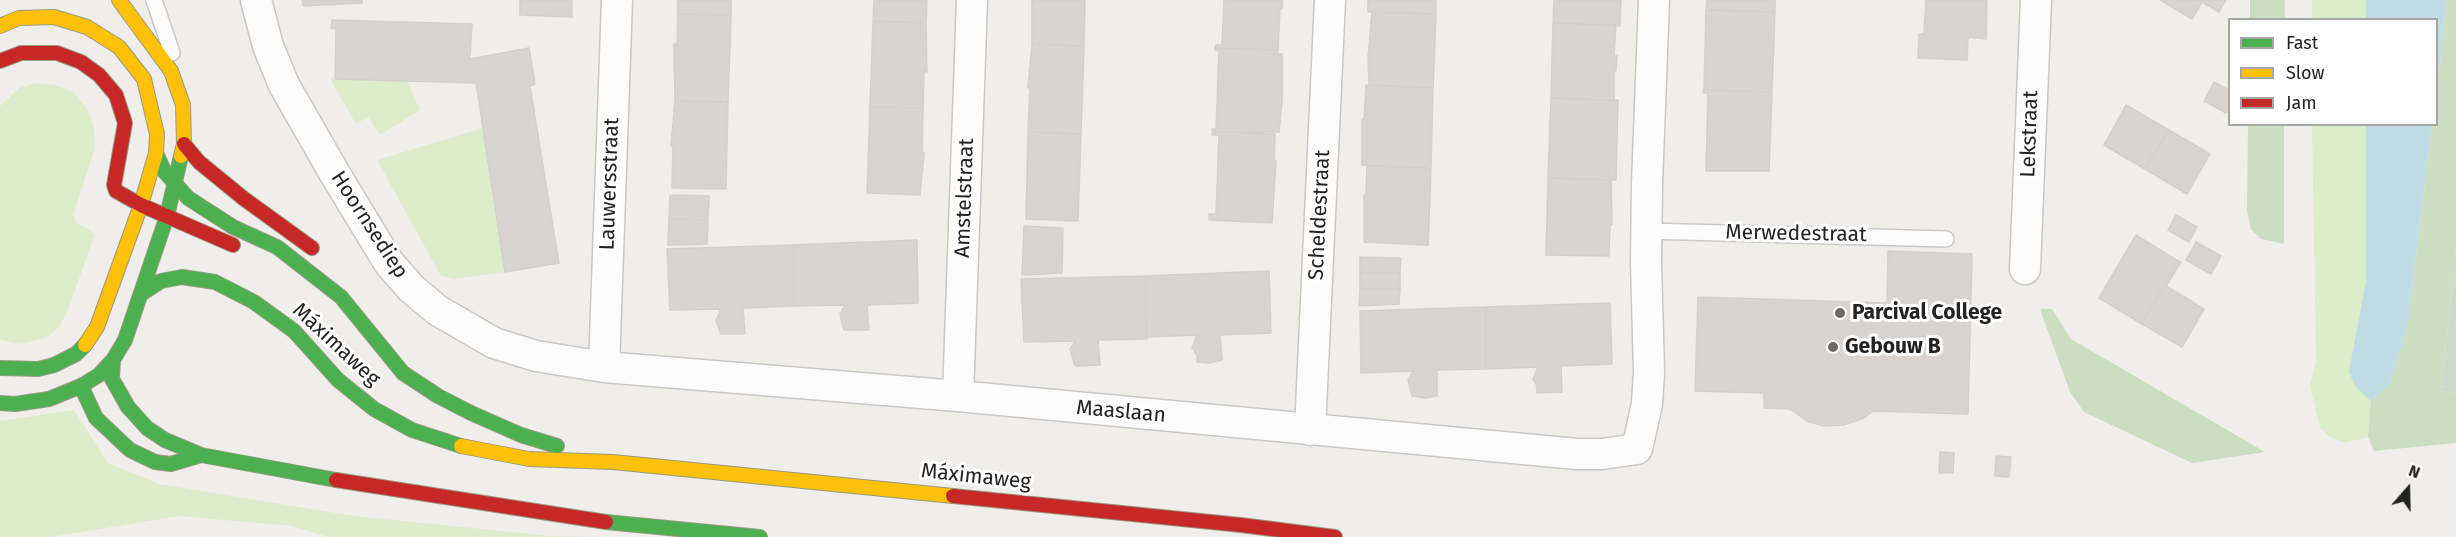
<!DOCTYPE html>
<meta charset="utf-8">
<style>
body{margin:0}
#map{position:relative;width:2456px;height:537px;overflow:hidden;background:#f0eeeb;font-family:"Fira Sans",sans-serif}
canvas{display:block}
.legend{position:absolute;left:2228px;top:18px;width:210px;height:108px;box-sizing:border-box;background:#fff;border:2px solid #a7a7a7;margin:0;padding:8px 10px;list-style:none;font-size:18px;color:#222}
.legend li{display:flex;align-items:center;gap:12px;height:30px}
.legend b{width:30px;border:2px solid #a7a7a7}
.north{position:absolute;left:2378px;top:459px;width:60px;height:60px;-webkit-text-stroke:4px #fff;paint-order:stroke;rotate:20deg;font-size:16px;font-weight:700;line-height:24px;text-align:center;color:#222}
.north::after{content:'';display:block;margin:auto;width:21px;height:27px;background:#222;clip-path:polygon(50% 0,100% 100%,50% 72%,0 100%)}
</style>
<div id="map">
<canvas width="2456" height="537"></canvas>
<ul class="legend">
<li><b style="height:8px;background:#4caf50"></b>Fast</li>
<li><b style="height:8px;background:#ffc107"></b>Slow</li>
<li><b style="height:8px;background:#c62828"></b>Jam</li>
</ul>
<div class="north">N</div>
</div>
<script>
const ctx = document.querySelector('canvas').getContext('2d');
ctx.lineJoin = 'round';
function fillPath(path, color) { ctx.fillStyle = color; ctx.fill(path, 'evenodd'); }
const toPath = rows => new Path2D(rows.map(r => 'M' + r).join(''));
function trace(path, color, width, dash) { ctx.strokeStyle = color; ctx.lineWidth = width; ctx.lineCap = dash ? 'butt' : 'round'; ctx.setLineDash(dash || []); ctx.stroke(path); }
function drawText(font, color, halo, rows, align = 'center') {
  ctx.font = font + ' "Fira Sans",sans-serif'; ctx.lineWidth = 6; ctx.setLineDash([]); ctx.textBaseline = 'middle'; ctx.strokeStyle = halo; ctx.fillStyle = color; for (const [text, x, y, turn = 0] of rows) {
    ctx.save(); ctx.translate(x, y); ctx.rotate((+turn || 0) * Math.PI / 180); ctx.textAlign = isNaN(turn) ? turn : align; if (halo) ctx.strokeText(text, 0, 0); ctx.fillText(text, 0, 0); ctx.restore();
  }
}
const grass = toPath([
 [2312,0,2366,0,2366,19,2312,19],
 [330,79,407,81,420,110,380,135,368,117,356,124],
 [37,83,56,85,73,92,88,110,94,128,95,148,73,215,76,222,95,234,69,307,60,326,46,338,19,344,0,340,0,106,19,88],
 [2312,125,2366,125,2366,281,2359,322,2356,387,2371,401,2368,437,2344,443,2330,437,2320,428,2310,386,2316,360],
 [483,128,505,272,454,279,441,276,377,160],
 [74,410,108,463,159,484,354,516,551,536,609,537,328,537,292,526,179,516,51,537,0,537,0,421]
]);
const forest = toPath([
 [2250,0,2285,0,2285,19,2250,19],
 [2447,0,2456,0,2456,249,2441,391,2456,393,2456,443,2374,451,2368,437,2371,401,2391,382,2408,323,2432,125,2436,124,2437,88],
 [2248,125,2284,125,2284,244,2261,239,2251,229,2247,211],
 [2040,309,2052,309,2071,339,2265,452,2192,463,2084,412,2070,392]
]);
const cemetery = toPath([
 [2456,249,2456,393,2441,391]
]);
const water = toPath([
 [2366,0,2447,0,2437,88,2436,20,2366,19],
 [2366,125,2432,125,2408,323,2391,382,2371,401,2356,387,2349,372,2366,281]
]);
const building = toPath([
 [302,0,362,0,362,3,303,6,302,0],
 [520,0,572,0,572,17,520,15,520,0],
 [678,0,731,0,731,15,678,14,678,0],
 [874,0,927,0,926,23,873,21,874,0],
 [1032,0,1085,0,1084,46,1032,44,1032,0],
 [1224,0,1282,0,1282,9,1280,9,1278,50,1215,48,1216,45,1222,45,1224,0],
 [1368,0,1436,0,1436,14,1368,12,1368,0],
 [1554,0,1621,0,1620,26,1553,23,1554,0],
 [1707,0,1775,0,1775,12,1706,10,1707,0],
 [1926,0,1987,0,1986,39,1968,37,1967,60,1918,58,1919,34,1924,34,1926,0],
 [2160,0,2226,0,2219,12,2202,2,2192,19,2160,0],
 [1706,10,1775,12,1772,92,1704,90,1706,10],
 [1372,12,1436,14,1433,88,1369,85,1368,57,1372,12],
 [678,14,731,15,728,102,675,101,674,44,677,45,678,14],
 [332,20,472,24,470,59,529,48,535,84,530,86,559,263,505,272,476,83,335,79,336,29,331,28,332,20],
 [873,21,926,23,927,72,924,71,923,108,870,107,873,21],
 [1553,23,1616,25,1614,56,1617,56,1616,71,1614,71,1614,101,1551,98,1553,23],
 [1032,44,1084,46,1081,134,1028,132,1030,87,1028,88,1032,44],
 [1215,48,1278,50,1278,54,1282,54,1282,101,1279,132,1213,132,1212,129,1216,129,1219,51,1215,50,1215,48],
 [2214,82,2230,91,2230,107,2226,113,2204,101,2214,82],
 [1366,85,1433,88,1431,168,1362,165,1362,119,1364,119,1366,85],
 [1704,90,1772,92,1769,171,1706,171,1708,93,1703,93,1704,90],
 [1551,98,1618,100,1616,180,1548,178,1551,98],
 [675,101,728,102,726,189,672,188,673,146,671,146,675,101],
 [2126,105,2169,130,2145,169,2104,145,2126,105],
 [870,107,923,108,922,153,924,153,920,195,867,193,870,107],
 [2169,130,2210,154,2187,194,2145,169,2169,130],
 [1028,132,1081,134,1078,221,1026,219,1028,132],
 [1213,132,1275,134,1274,161,1276,161,1272,223,1209,220,1209,214,1216,214,1219,135,1212,135,1213,132],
 [1367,166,1431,168,1428,245,1364,242,1364,195,1366,195,1367,166],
 [1548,178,1611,180,1612,225,1610,225,1609,256,1546,255,1548,178],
 [670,195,709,196,708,220,669,219,670,195],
 [2176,215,2197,227,2189,242,2168,230,2176,215],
 [669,219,708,220,707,244,668,245,669,219],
 [1024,226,1063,228,1062,273,1022,275,1024,226],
 [2136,235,2178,261,2142,324,2099,298,2136,235],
 [917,240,918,303,867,305,869,330,844,330,840,314,845,305,794,306,792,245,917,240],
 [2196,242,2221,256,2211,274,2186,260,2196,242],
 [792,245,794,306,743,308,745,334,721,334,716,321,721,309,670,310,667,249,792,245],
 [1888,251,1972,254,1968,414,1873,411,1864,418,1844,425,1823,426,1807,421,1790,409,1764,408,1764,393,1695,391,1698,297,1887,303,1888,251],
 [1360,257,1401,258,1400,273,1360,273,1360,257],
 [2178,261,2181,262,2166,286,2204,309,2182,347,2142,324,2178,261],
 [1269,271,1271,333,1220,335,1222,360,1210,363,1197,362,1197,355,1192,348,1197,335,1147,337,1144,276,1269,271],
 [1360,273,1400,273,1400,289,1360,289,1360,273],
 [1144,276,1147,339,1098,340,1100,365,1075,366,1070,349,1075,341,1024,342,1021,279,1144,276],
 [1360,289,1400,289,1399,304,1359,306,1360,289],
 [1610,303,1612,364,1561,366,1562,392,1537,393,1537,386,1533,379,1538,367,1486,369,1485,307,1610,303],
 [1485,307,1486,369,1437,370,1437,396,1425,398,1412,396,1408,380,1413,371,1361,373,1360,311,1485,307],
 [1940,452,1954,453,1953,473,1939,473,1940,452],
 [1996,456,2011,457,2009,477,1995,476,1996,456]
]);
const lane = toPath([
 [154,0,172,53],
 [1647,231,1946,239]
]);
const street = toPath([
 [256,0,268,46,284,85,335,174,389,263,411,288,437,310,494,343,536,356,604,367,958,396,1577,454,1602,454,1637,449,1647,404,1649,372,1646,262,1647,184,1654,0],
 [2025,269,2036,0],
 [604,367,617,0],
 [958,396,972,0],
 [1310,430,1330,0]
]);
const fast = toPath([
 [156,153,164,171,188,198,233,227,277,247,341,297,403,373,438,396,471,413,521,435,557,446],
 [141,294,161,281,182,277,215,282,254,302,294,331,338,380,374,409,412,430,461,446],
 [113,360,112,379,128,407,147,428,165,440,201,455,336,480],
 [0,368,38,369,54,365,76,354,85,345],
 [81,386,96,418,130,450,155,462,171,464,201,455],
 [0,403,15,404,49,399,81,386,99,375,113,360,125,340,167,216,181,156],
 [606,522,760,537]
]);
const slow = toPath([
 [119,0,171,71,183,105,184,144,181,156],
 [0,26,19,18,54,17,87,27,119,47,144,79,157,134,156,153,141,205,97,327,85,345],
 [461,446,529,459,613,462,953,496]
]);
const jam = toPath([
 [0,61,21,53,57,53,81,62,99,75,116,95,125,123,114,185,116,191,141,205,233,245],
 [184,144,199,162,243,198,312,248],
 [336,480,606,522],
 [953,496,1241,525,1335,537]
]);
const markers = [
 [1840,313,6,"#6a6968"],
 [1833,347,6,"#6a6968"]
];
const streetNames = [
 ["Lekstraat",2030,134,-88],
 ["Lauwersstraat",610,184,-88],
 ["Amstelstraat",965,198,-88],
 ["Scheldestraat",1320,215,-87],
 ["Hoornsediep",369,225,57],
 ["Merwedestraat",1796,234,1],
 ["Máximaweg",336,345,43],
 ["Maaslaan",1121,412,5],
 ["Máximaweg",976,477,6]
];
const poiNames = [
 ["Parcival College",1852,313],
 ["Gebouw B",1845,347]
];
fillPath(grass, '#ddeccb');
fillPath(forest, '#cbdec1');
fillPath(cemetery, '#cadbca');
fillPath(water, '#bfdbe3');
fillPath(building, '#d7d4d2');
trace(building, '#d3d0cc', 1.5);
trace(lane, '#c9c8c7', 18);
trace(street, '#c9c8c7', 33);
trace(fast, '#999a82', 16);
trace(slow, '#999a82', 16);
trace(jam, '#999a82', 16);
trace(lane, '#fdfcfc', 15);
trace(street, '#fdfcfc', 30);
trace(fast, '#4caf50', 14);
trace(slow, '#ffc107', 14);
trace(jam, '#c62828', 14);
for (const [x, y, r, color] of markers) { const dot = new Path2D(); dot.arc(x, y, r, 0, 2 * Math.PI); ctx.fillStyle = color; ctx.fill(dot); trace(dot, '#fff', 2); }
drawText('21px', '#222', '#fff', streetNames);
drawText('bold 21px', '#222', '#fff', poiNames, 'left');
</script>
